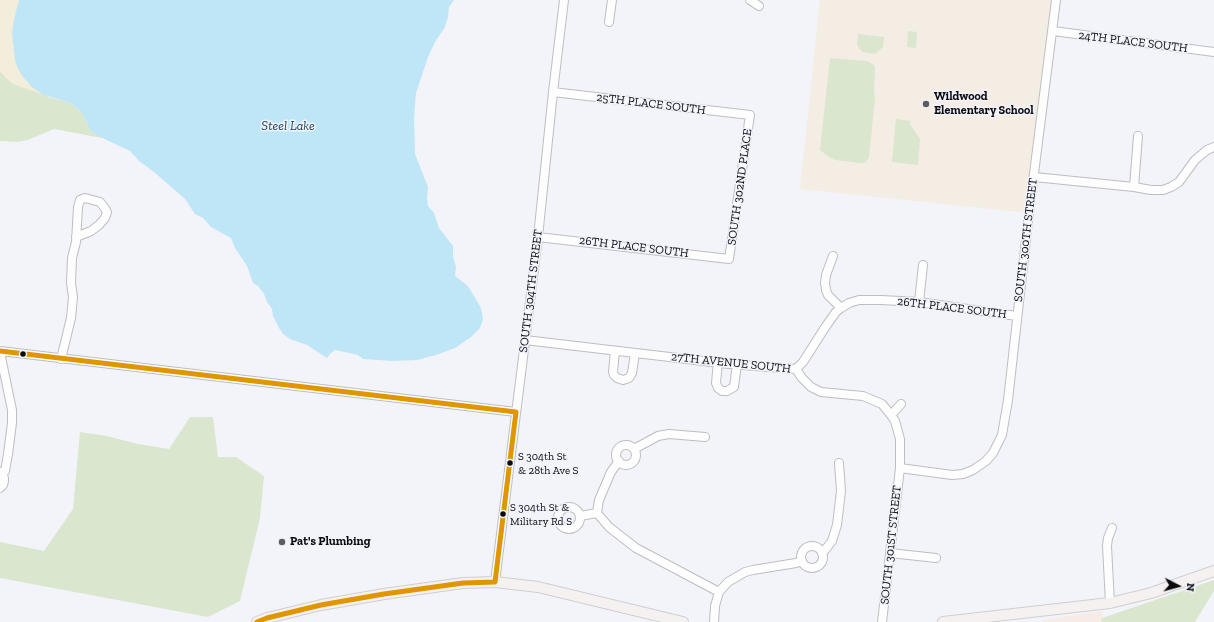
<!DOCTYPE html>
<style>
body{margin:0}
#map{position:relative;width:1214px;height:622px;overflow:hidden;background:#f3f4f9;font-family:"Zilla Slab",serif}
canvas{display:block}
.north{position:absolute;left:1158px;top:566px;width:40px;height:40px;-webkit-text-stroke:3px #f1f2fb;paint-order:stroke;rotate:96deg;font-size:11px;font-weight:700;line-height:16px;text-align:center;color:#0b0b0e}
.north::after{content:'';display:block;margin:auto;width:14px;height:18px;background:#0b0b0e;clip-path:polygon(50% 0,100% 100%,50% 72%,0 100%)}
</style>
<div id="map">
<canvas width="1214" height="622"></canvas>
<div class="north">N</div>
</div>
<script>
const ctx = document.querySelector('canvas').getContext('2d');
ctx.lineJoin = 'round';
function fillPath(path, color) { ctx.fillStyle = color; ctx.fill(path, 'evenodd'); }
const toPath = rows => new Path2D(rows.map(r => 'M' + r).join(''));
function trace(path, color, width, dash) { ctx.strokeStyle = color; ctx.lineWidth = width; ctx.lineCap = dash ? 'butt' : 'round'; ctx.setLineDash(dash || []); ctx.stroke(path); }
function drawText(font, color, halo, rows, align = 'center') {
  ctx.font = font + ' "Zilla Slab",serif'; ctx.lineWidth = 3; ctx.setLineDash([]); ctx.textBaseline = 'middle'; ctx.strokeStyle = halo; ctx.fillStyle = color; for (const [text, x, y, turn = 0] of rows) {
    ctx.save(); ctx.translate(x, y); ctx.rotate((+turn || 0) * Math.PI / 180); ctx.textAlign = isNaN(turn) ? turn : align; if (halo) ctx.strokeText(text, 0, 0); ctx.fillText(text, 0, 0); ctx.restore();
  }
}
const industrial = toPath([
 [1103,611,1102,622,1043,622,1043,620]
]);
const education = toPath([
 [820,0,1056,0,1029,213,800,189]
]);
const green = toPath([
 [0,0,19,0,14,19,12,34,13,48,18,69,23,77,28,83,49,97,71,103,83,114,89,127,93,132,102,138,54,129,28,140,17,142,0,141],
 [908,31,917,32,916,48,907,47],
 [858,34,884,37,883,47,875,54,862,52,857,45],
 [830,58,867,61,874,65,875,68,874,88,875,98,869,158,864,163,860,163,835,160,830,158,820,150],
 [896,119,911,121,910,124,920,139,918,165,892,162],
 [190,417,213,417,218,457,236,457,264,476,260,518,240,601,208,617,0,578,0,542,44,551,73,509,80,432,107,436,138,444,169,449],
 [1214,580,1214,591,1195,622,1101,622,1102,618]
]);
const sand = toPath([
 [0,0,19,0,13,26,12,34,15,60,18,69,28,83,33,88,44,95,13,84,6,78,0,71]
]);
const water = toPath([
 [19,0,454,0,449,7,448,17,445,27,435,42,428,57,416,93,414,118,415,154,428,187,427,198,428,206,434,213,439,228,453,246,453,257,456,267,455,276,468,286,481,308,483,319,480,328,471,337,455,348,436,355,417,360,393,361,363,359,358,355,335,350,330,354,327,358,307,345,290,339,283,334,279,328,273,316,272,309,267,302,264,294,258,286,253,283,247,266,235,248,231,238,211,227,203,218,195,214,185,199,154,172,139,161,130,151,96,135,90,130,83,114,71,103,44,95,33,88,23,77,18,69,15,60,12,34,14,19]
]);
const minor = toPath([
 [750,0,759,6],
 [609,22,612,0],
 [1053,31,1214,52],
 [1034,177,1134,187,1151,190,1163,190,1171,187,1179,182,1195,160,1207,150,1214,147],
 [1134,187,1138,136],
 [538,237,729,259,750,115,553,92],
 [919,302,923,265],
 [841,308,849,303,859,300,881,300,919,302,1017,316],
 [525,340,729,364,796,369,802,378,811,387,821,392,863,396,882,404,891,415,895,421,900,439,900,468,882,622],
 [0,351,516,412],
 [615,351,613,372,614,375,617,378,623,380,629,378,632,373,635,353],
 [0,352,12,410,12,423,8,454,5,471,2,475],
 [61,359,71,318,73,297,71,283,72,258,76,242,78,207,80,200,85,198,100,202,104,207,107,212,105,218,99,225,91,231,76,237],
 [718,362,716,383,718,388,722,391,727,391,734,387,737,364],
 [796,369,803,362,826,326,836,312,841,308,828,295,826,290,825,283,826,275,833,256],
 [891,415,901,404],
 '616 455a10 10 0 1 1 20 0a10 10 0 1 1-20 0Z',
 [634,449,658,436,669,434,705,437],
 [900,468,952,475,963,474,973,470,986,461,993,453,1002,435,1008,400,1029,213,1056,0],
 [0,472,4,478,4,481,3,485,0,488],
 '558 518a11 11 0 1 1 22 0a11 11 0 1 1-22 0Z',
 [597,513,609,527,636,548,719,592,728,582,745,572,753,570,796,563,802,561],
 [597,513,599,500,611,472,619,461],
 [580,516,597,513],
 '801 557a11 11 0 1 1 22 0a11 11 0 1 1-22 0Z',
 [822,553,825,550,832,541,837,525,841,491,839,463],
 [890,553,936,558],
 [495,582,538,237,553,92,564,0],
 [1110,603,1107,546,1108,538,1112,528],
 [714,622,715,606,719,592]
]);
const major = toPath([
 [257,622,267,618,321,605,384,594,463,583,495,582,538,587,683,622],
 [943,622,1110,603,1151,593,1214,571]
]);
const bus1 = toPath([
 [0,351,516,412,495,582,463,583,384,594,321,605,267,618,257,622]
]);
const markers = [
 [926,104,4,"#5c5d60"],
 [23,354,3.5,"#0b0b0e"],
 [510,463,3.5,"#0b0b0e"],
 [503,514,3.5,"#0b0b0e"],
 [282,542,4,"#5c5d60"]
];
const busNames = [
 ["S 304th St",518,457],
 ["& 28th Ave S",518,471],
 ["S 304th St &",510,508],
 ["Military Rd S",510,522]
];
const streetNames = [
 ["24TH PLACE SOUTH",1133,42,7],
 ["25TH PLACE SOUTH",651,104,7],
 ["SOUTH 302ND PLACE",740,187,-82],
 ["SOUTH 300TH STREET",1026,240,-83],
 ["26TH PLACE SOUTH",634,247,7],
 ["SOUTH 304TH STREET",531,291,-83],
 ["26TH PLACE SOUTH",952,308,7],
 ["27TH AVENUE SOUTH",731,363,6],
 ["SOUTH 301ST STREET",891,545,-84]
];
const poiNames = [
 ["Wildwood",934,97],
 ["Elementary School",934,111],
 ["Pat's Plumbing",290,542]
];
const waterNames = [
 ["Steel Lake",288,126]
];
fillPath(industrial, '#f6ece5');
fillPath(education, '#f4ede4');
fillPath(green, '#dbe6cf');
fillPath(sand, '#f3eedc');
fillPath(water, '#bfe6f6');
trace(minor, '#bdbec1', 10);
trace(major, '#cfcfd1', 12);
trace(minor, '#fdfdfe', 8);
trace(major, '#f6f1f1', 10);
trace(bus1, '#df9601', 5);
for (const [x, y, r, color] of markers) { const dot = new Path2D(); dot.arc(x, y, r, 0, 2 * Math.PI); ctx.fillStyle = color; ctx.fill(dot); trace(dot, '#f1f2fb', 1.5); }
drawText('11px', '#0b0b0e', '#f1f2fb', busNames, 'left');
drawText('12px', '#0b0b0e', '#f1f2fb', streetNames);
drawText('bold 12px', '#0b0b0e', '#f1f2fb', poiNames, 'left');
drawText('italic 13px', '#174453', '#f1f2fb', waterNames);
</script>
